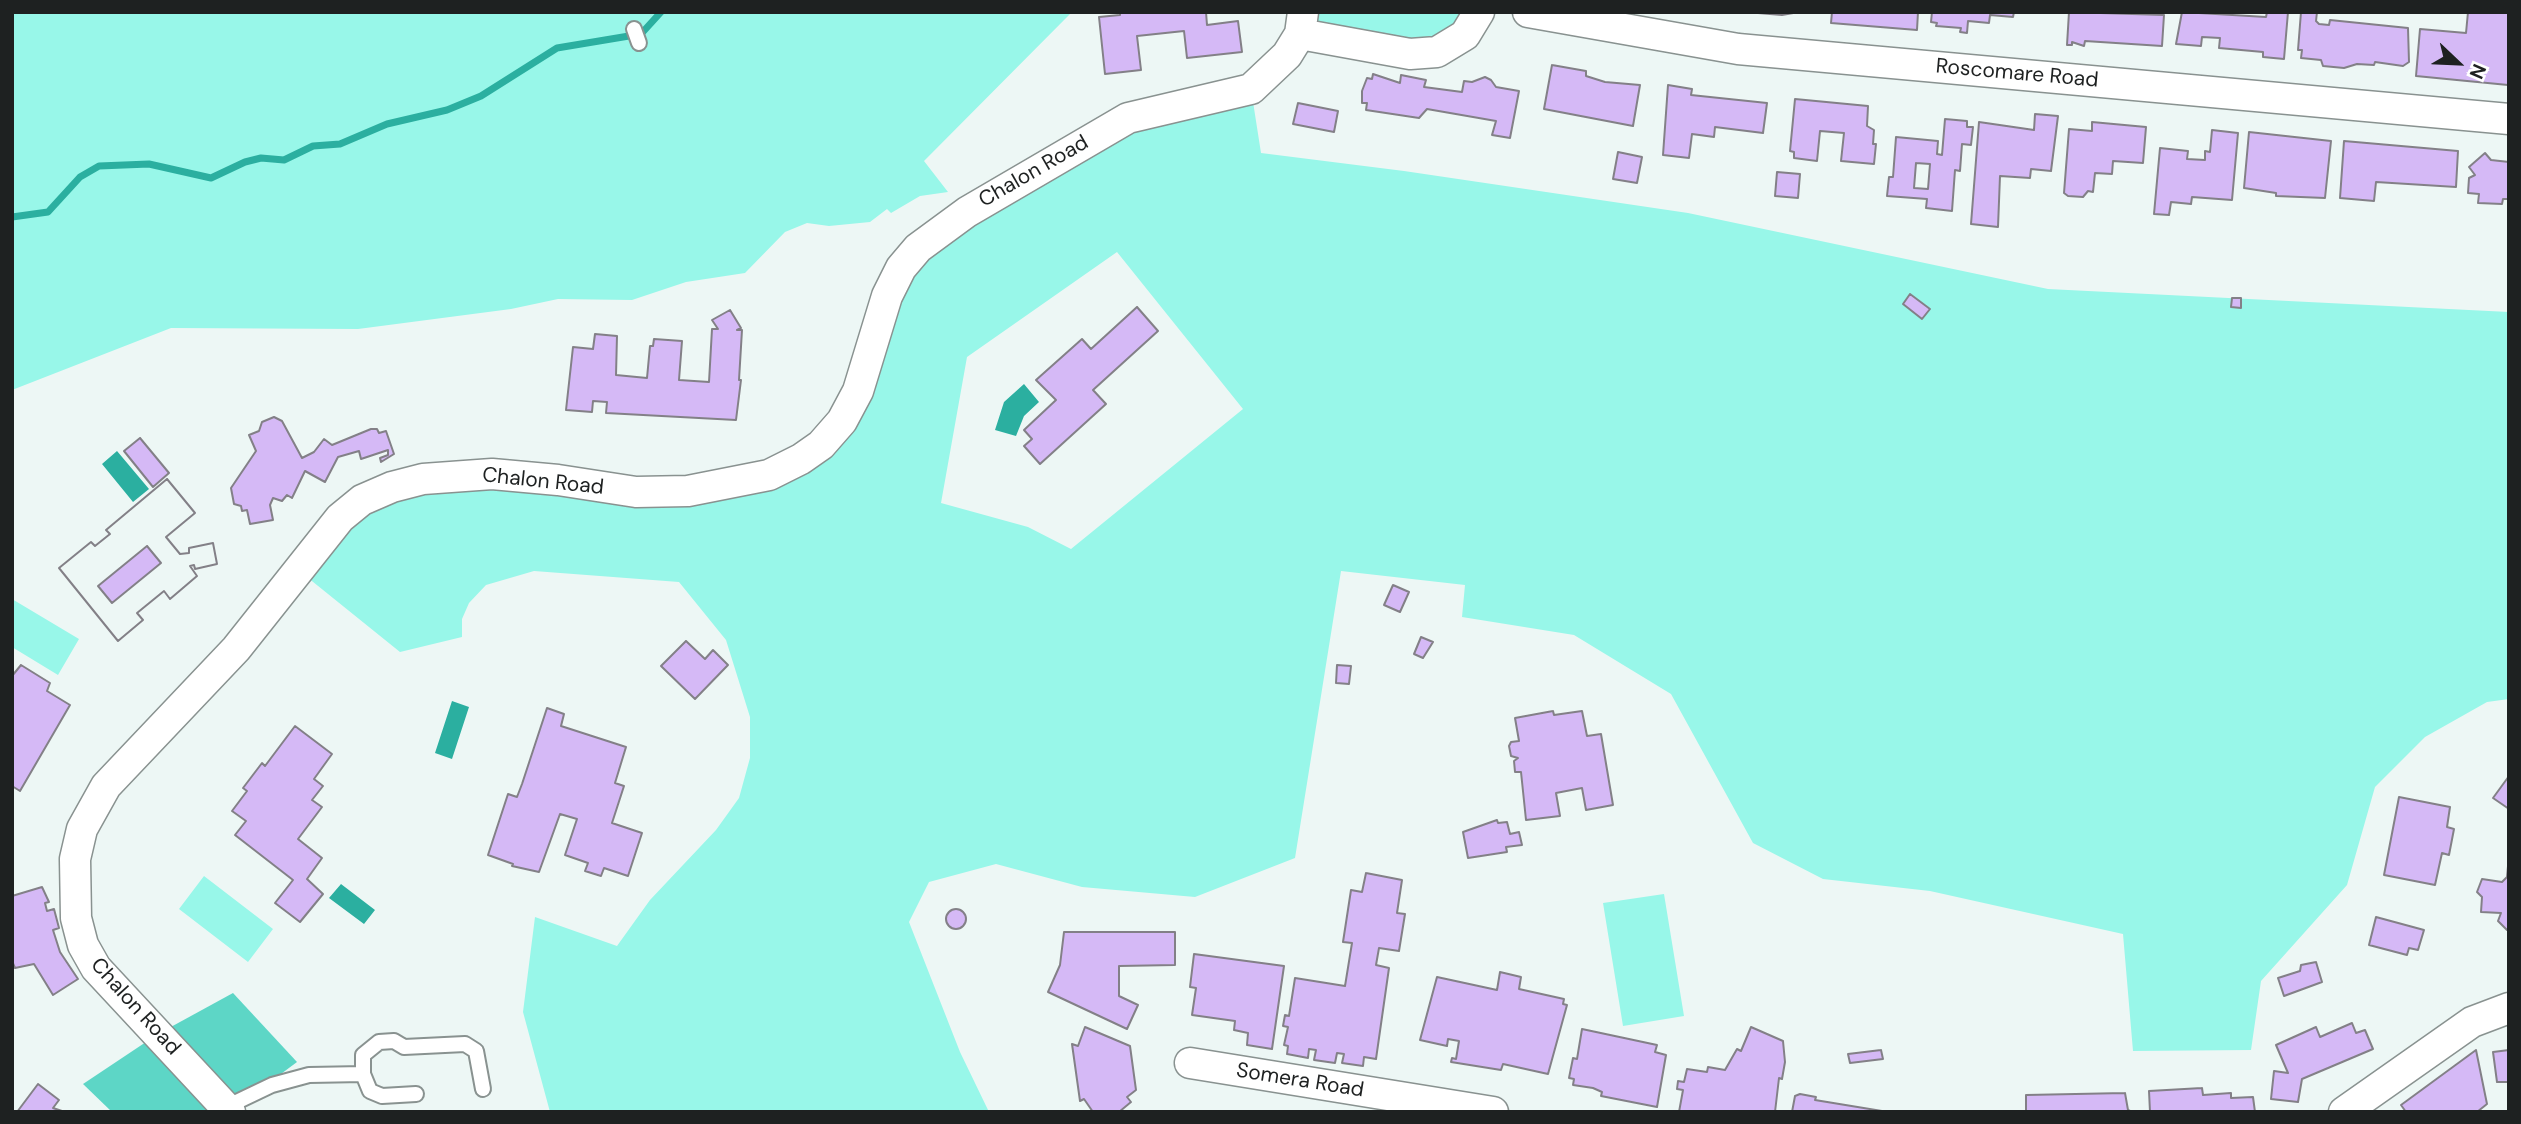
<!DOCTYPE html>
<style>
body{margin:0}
#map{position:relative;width:2521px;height:1124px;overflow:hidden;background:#edf7f5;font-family:"DM Sans",sans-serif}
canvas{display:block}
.frame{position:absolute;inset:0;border:14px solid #1e2121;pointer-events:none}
.north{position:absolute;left:2423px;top:28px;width:70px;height:70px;-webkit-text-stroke:5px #fff;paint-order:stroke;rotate:113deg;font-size:19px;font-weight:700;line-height:28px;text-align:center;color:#1e2121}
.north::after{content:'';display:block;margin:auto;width:24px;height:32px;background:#1e2121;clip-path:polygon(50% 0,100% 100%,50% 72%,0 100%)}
</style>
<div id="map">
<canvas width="2521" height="1124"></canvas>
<div class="frame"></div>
<div class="north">N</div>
</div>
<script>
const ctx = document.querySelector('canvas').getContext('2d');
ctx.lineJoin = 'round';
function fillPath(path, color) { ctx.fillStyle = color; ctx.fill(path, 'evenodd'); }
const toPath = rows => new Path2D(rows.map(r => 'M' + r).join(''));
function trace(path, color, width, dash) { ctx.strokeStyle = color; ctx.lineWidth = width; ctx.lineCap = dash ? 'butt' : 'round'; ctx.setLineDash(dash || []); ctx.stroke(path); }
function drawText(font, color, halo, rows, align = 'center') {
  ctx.font = font + ' "DM Sans",sans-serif'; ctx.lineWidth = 5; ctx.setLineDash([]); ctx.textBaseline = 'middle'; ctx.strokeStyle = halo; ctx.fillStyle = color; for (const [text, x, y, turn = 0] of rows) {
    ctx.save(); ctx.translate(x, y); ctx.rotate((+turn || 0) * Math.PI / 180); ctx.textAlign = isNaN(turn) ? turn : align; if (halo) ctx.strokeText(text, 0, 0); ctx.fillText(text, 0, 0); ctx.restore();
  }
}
const green = toPath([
 [12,12,1072,12,924,161,948,192,920,196,891,213,887,209,870,222,829,226,807,223,785,232,745,273,686,282,632,300,558,299,511,309,358,329,171,328,12,390],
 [1303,12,1479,12,1437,52,1300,34],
 [1251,89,1261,153,1404,171,1688,213,2048,289,2509,312,2509,699,2487,702,2425,737,2375,787,2347,885,2261,981,2251,1050,2133,1051,2123,934,1930,891,1823,879,1753,843,1671,694,1574,635,1462,617,1465,585,1341,571,1295,858,1195,897,1082,887,996,864,929,882,909,922,960,1052,989,1112,550,1112,523,1012,535,917,617,946,650,900,716,830,739,798,750,758,750,717,726,640,679,582,534,571,486,585,469,603,462,619,462,637,400,652,297,569,392,487,688,491,821,445,901,268,1096,136],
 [1117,252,1243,409,1071,549,1028,527,941,503,967,357],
 [12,599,79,639,58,675,12,647],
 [204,876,273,929,248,962,179,909],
 [1664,894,1684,1016,1623,1026,1603,903]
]);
const forest = toPath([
 [233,993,297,1062,230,1112,112,1112,83,1084,158,1034]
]);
const water = toPath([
 [1024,384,1039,402,1024,416,1016,436,995,430,1004,402],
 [117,451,149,489,133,502,102,464],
 [452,701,469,707,452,759,435,753],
 [341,884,375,910,364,924,329,898]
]);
const stream = toPath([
 [12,217,48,212,80,177,99,166,149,164,211,178,245,162,261,158,284,160,313,146,340,144,387,124,447,110,481,96,557,48,641,34,661,12]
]);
const building = toPath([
 [1120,12,1206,12,1207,25,1238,21,1242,52,1187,58,1184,31,1137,36,1141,70,1105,74,1099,17,1120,15,1120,12],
 [1746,12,1799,12,1782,15,1746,12],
 [1832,12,1918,12,1917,30,1831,23,1832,12],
 [1932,12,2014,12,2013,17,1990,15,1989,23,1968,21,1967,33,1960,32,1961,28,1936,26,1937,23,1931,22,1932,12],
 [2069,12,2164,15,2162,46,2085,41,2084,46,2072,42,2072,45,2067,45,2069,12],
 [2182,12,2266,17,2267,12,2288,12,2284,59,2263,57,2263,52,2219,48,2220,38,2202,37,2201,46,2176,44,2182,12],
 [2301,12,2317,12,2316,21,2319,24,2329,25,2330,20,2408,28,2409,62,2403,66,2375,62,2374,65,2357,64,2344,68,2323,66,2321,60,2301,58,2302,50,2298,50,2301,12],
 [2468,12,2509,12,2508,85,2416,76,2420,29,2466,33,2468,12],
 [1552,65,1586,71,1586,76,1605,82,1640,85,1633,126,1544,109,1552,65],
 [1373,74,1400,83,1401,75,1426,80,1424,87,1462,92,1464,81,1472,82,1485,77,1491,80,1496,87,1519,91,1510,138,1492,135,1496,121,1427,109,1419,118,1366,110,1367,103,1362,103,1362,91,1367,78,1372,79,1373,74],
 [1668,85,1692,89,1691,95,1767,103,1763,133,1715,127,1714,137,1692,134,1689,158,1663,155,1668,85],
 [1795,99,1868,106,1867,126,1874,130,1873,144,1876,144,1874,164,1841,161,1844,133,1820,131,1817,161,1794,158,1794,152,1790,151,1795,99],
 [1298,103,1338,111,1334,132,1293,124,1298,103],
 [2035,114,2058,116,2051,171,2031,169,2030,178,2000,176,1998,227,1971,224,1979,122,2034,130,2035,114],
 [1945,119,1967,121,1967,127,1973,127,1971,145,1962,144,1960,171,1955,170,1952,211,1926,208,1927,199,1887,196,1889,177,1893,177,1896,137,1938,141,1937,154,1942,155,1945,119],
 [1916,163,1930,164,1928,189,1914,188,1916,163],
 [2092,122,2146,127,2143,163,2113,161,2112,174,2095,173,2093,192,2088,191,2083,197,2068,196,2064,193,2069,129,2092,131,2092,122],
 [2212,130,2238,133,2232,200,2192,197,2191,204,2171,202,2169,215,2154,214,2160,148,2188,151,2187,159,2205,160,2205,151,2210,152,2212,130],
 [2249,132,2331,141,2325,198,2276,196,2276,193,2244,188,2249,132],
 [2344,141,2458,151,2456,187,2376,182,2374,201,2340,198,2344,141],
 [1618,152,1642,157,1637,183,1613,179,1618,152],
 [2485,153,2491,160,2509,162,2509,199,2503,199,2502,204,2478,203,2479,194,2468,193,2469,178,2475,175,2469,167,2485,153],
 [1777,172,1800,174,1798,198,1775,196,1777,172],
 [1910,294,1930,309,1922,319,1903,304,1910,294],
 [2232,298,2241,298,2241,308,2231,307,2232,298],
 [1137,307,1158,331,1093,390,1106,404,1040,464,1024,446,1032,439,1024,430,1056,400,1036,380,1082,339,1091,349,1137,307],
 [730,310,741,328,737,330,742,330,739,380,741,380,736,420,606,413,607,402,593,401,592,412,566,410,573,347,593,349,595,334,617,336,616,375,647,378,650,346,653,346,654,339,682,341,679,380,709,382,712,329,718,329,712,320,730,310],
 [274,417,282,421,302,458,314,452,324,439,332,445,371,429,377,429,379,433,386,431,394,454,381,462,380,458,388,455,388,450,361,459,359,451,338,457,325,482,305,471,292,498,287,495,282,501,273,498,270,505,273,520,250,524,247,510,242,511,241,506,234,504,231,488,256,451,249,435,259,431,262,422,274,417],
 [140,438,169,473,153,487,124,451,140,438],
 [167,479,195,513,166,537,180,554,189,553,189,548,213,543,217,564,195,569,194,565,190,566,197,576,170,599,164,591,137,613,143,620,118,641,59,568,91,542,95,546,110,534,106,530,167,479],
 [147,546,161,563,112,603,98,586,147,546],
 [167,479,195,513,166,537,180,554,189,553,189,548,213,543,217,564,195,569,194,565,190,566,197,576,170,599,164,591,137,613,143,620,118,641,59,568,91,542,95,546,110,534,106,530,167,479],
 [1393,585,1409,592,1400,612,1384,605,1393,585],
 [1421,637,1433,642,1423,658,1414,654,1421,637],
 [686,641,705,659,713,650,728,665,695,699,661,666,686,641],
 [21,665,50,683,47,691,70,705,20,791,12,786,12,676,21,665],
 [1337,665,1351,666,1349,684,1336,683,1337,665],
 [547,708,564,714,561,726,626,747,615,783,624,786,612,823,642,833,628,876,604,868,601,876,585,871,588,863,565,855,577,819,560,814,539,872,512,866,513,864,488,855,508,794,517,797,522,784,547,708],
 [1553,711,1554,715,1582,711,1587,736,1601,734,1613,805,1586,810,1582,788,1556,793,1560,816,1526,820,1521,772,1515,772,1514,761,1518,758,1511,756,1509,746,1511,742,1519,741,1515,718,1553,711],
 [295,726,332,754,314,779,323,786,312,800,322,807,298,839,322,858,307,879,323,894,300,922,275,903,293,880,235,835,246,821,232,811,247,791,243,788,262,763,265,766,295,726],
 [2509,776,2509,809,2493,798,2509,776],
 [2399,797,2450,807,2447,827,2454,829,2449,855,2442,853,2435,885,2384,875,2399,797],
 [1497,820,1498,823,1507,822,1510,834,1519,832,1522,845,1506,847,1507,852,1468,858,1463,832,1497,820],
 [2508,866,2509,929,2507,930,2498,921,2501,913,2481,912,2482,897,2477,892,2482,879,2502,882,2507,877,2508,866],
 [1366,873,1402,880,1397,913,1405,914,1399,951,1379,948,1376,965,1389,968,1376,1059,1364,1057,1363,1066,1342,1063,1344,1054,1337,1053,1335,1063,1314,1060,1316,1050,1309,1049,1308,1058,1287,1054,1288,1046,1284,1045,1288,1027,1283,1026,1285,1015,1289,1016,1295,978,1345,986,1352,943,1343,942,1351,890,1362,892,1366,873],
 [42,887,49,902,45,903,47,911,54,909,59,928,53,930,60,952,78,979,53,995,34,964,15,968,12,961,12,896,42,887],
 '946 919a10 10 0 1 1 20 0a10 10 0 1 1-20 0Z',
 [2376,917,2424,930,2418,950,2409,948,2407,955,2369,945,2376,917],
 [1064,932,1175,932,1175,965,1119,966,1119,996,1138,1005,1127,1029,1048,992,1060,965,1064,932],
 [1194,954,1284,966,1272,1049,1247,1045,1248,1033,1234,1030,1235,1021,1192,1015,1196,988,1190,987,1194,954],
 [2316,962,2322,982,2284,996,2278,978,2300,971,2301,965,2316,962],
 [1500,972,1521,977,1519,989,1564,999,1563,1004,1567,1005,1548,1074,1503,1064,1501,1070,1451,1062,1452,1058,1456,1059,1459,1041,1448,1039,1447,1046,1420,1040,1437,977,1497,990,1500,972],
 [2352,1023,2356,1033,2365,1030,2373,1049,2302,1079,2298,1102,2271,1099,2274,1071,2288,1073,2276,1045,2316,1027,2320,1037,2352,1023],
 [1085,1027,1130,1046,1136,1090,1127,1097,1131,1102,1119,1112,1093,1112,1084,1099,1080,1101,1072,1044,1078,1046,1085,1027],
 [1751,1027,1783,1041,1785,1062,1782,1079,1779,1078,1775,1112,1679,1112,1683,1090,1677,1089,1678,1081,1684,1082,1687,1069,1707,1072,1708,1067,1725,1070,1737,1049,1741,1051,1751,1027],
 [1582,1029,1657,1045,1655,1052,1666,1055,1657,1107,1601,1096,1602,1092,1593,1088,1573,1085,1574,1079,1569,1078,1573,1058,1577,1059,1582,1029],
 [1881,1050,1883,1059,1850,1063,1848,1054,1881,1050],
 [2476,1050,2487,1104,2477,1112,2406,1112,2401,1105,2476,1050],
 [2509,1050,2509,1082,2497,1082,2493,1052,2509,1050],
 [38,1084,59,1100,53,1108,65,1112,17,1112,38,1084],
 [2202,1088,2203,1095,2231,1093,2231,1098,2253,1097,2255,1112,2150,1112,2149,1091,2202,1088],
 [2125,1093,2128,1110,2132,1112,2026,1112,2026,1095,2125,1093],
 [1800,1094,1816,1097,1815,1100,1888,1112,1792,1112,1795,1096,1800,1094]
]);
const service = toPath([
 [634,29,639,43],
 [363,1074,370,1091,382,1096,416,1094],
 [226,1107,272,1085,309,1075,363,1074,363,1055,379,1042,394,1041,404,1047,465,1044,476,1051,483,1089]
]);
const minor = toPath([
 [1528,12,1738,49,2509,119],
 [1300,34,1410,54,1437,52,1465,35,1479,12],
 [1190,1063,1493,1112],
 [230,1112,96,968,83,945,76,918,75,859,82,829,106,786,236,649,340,518,362,500,392,487,423,479,492,474,558,480,636,492,688,491,769,475,801,459,821,445,842,421,858,391,887,296,901,268,918,248,967,212,1128,118,1251,89,1287,55,1300,34,1303,12],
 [2344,1112,2472,1022,2509,1008]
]);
const streetNames = [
 ["Roscomare Road",2017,74,5],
 ["Chalon Road",1034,172,-30],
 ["Chalon Road",543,482,6],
 ["Chalon Road",135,1007,48],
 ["Somera Road",1300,1081,9]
];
fillPath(green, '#98f7e9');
fillPath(forest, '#5dd6c6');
fillPath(water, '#2bafa0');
trace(stream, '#2bafa0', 7);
fillPath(building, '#d5b9f6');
trace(building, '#838087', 2);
trace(service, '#899290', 18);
trace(minor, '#899290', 33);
trace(service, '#fff', 14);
trace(minor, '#fff', 30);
drawText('21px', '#1e2121', '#fff', streetNames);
</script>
